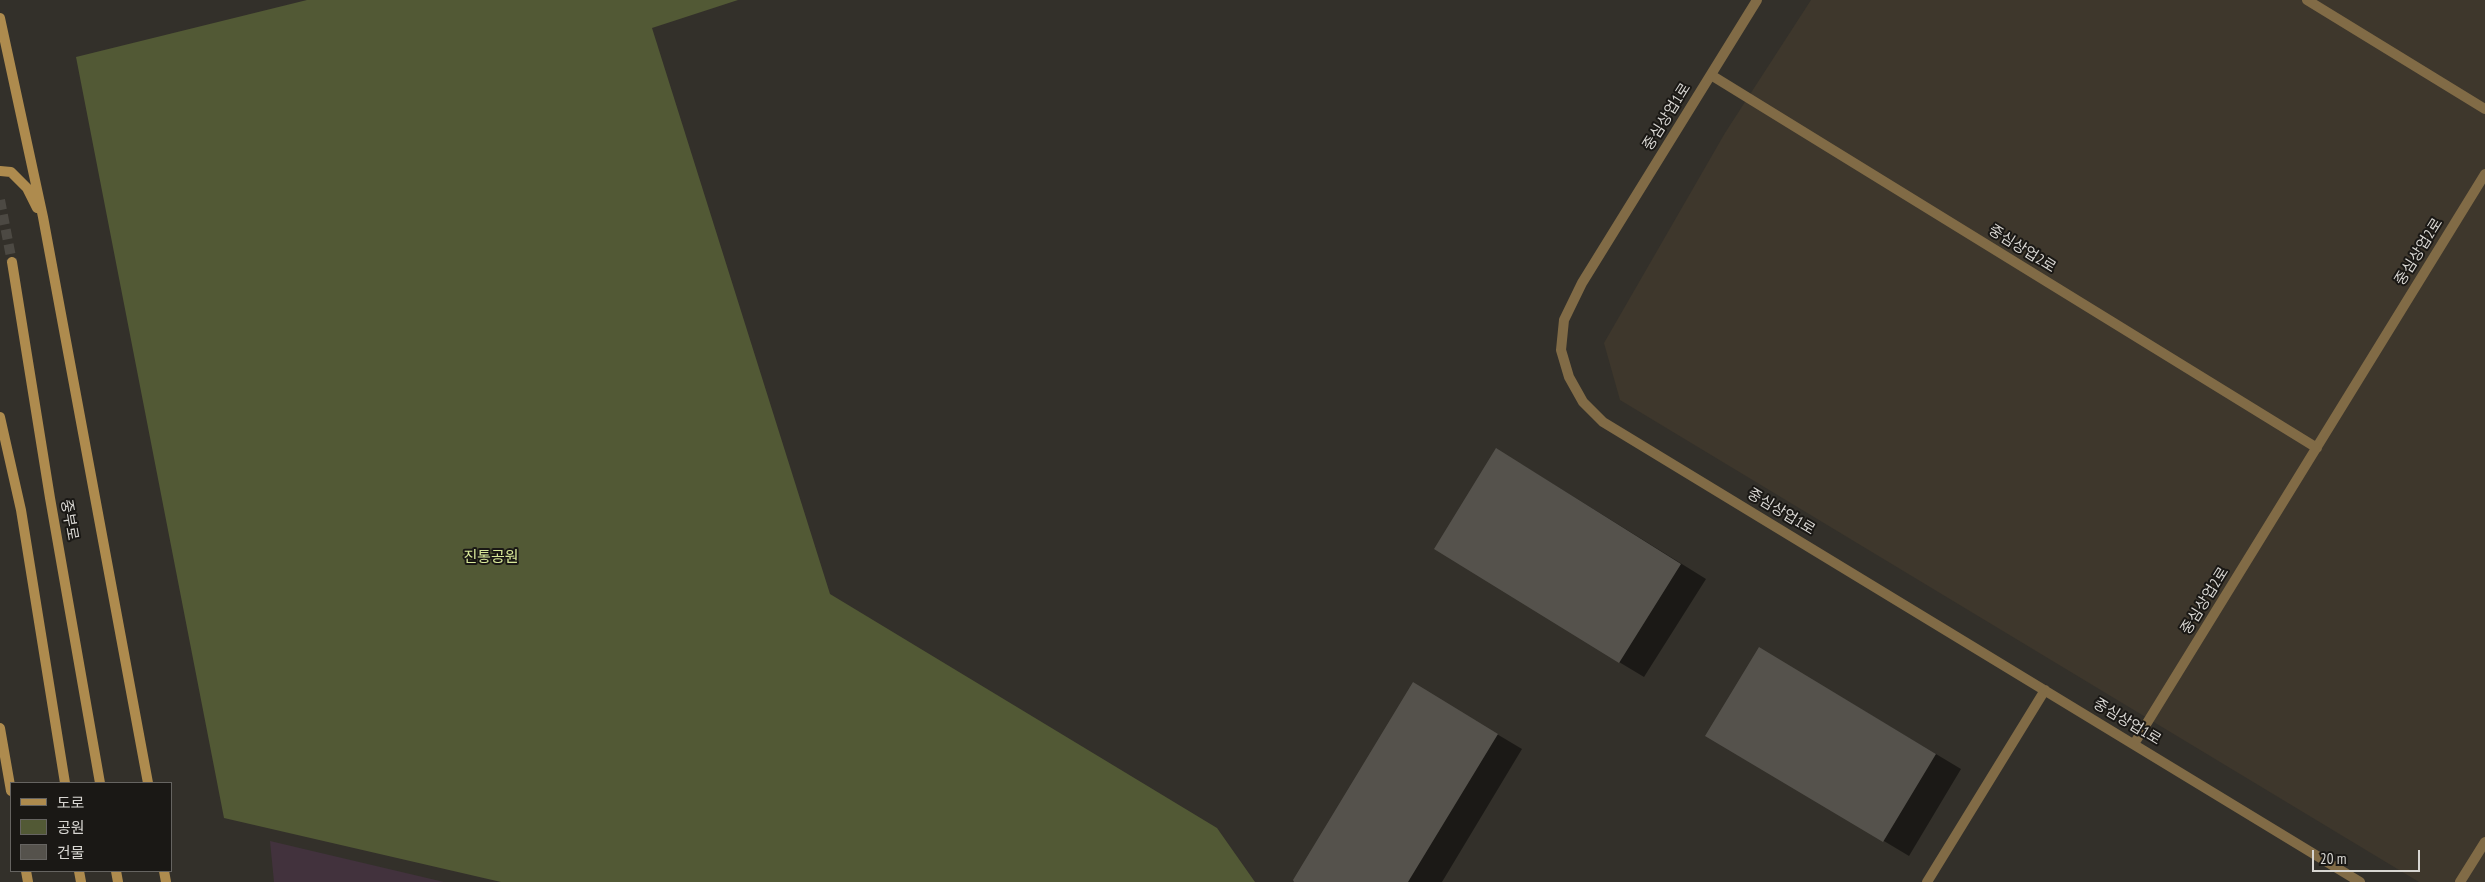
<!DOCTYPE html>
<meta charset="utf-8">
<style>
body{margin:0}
#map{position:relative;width:2485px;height:882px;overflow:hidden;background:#33302a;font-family:"PT Sans Narrow","Noto Sans KR",sans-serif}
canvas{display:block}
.legend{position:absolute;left:10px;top:782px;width:162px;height:90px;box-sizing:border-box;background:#1a1815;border:1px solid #666461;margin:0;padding:6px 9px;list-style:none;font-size:15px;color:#d8d6d2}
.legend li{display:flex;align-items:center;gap:10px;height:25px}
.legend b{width:25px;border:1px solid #666461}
.scale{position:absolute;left:2312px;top:850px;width:108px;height:22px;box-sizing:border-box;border:2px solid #d8d6d2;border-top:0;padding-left:6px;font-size:15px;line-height:18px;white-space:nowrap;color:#d8d6d2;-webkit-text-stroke:4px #1a1815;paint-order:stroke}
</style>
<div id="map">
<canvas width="2485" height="882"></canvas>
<ul class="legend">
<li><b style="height:6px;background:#ae8b4e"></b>도로</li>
<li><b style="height:14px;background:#525935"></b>공원</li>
<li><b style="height:14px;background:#55524c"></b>건물</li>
</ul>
<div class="scale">20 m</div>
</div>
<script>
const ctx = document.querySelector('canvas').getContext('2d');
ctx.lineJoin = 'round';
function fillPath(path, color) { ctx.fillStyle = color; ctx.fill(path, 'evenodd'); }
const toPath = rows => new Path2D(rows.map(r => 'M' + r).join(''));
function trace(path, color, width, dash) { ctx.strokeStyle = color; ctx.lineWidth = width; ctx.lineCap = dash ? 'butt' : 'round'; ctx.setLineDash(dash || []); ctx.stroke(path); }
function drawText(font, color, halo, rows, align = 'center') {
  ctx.font = font + ' "PT Sans Narrow","Noto Sans KR",sans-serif'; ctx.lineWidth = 4; ctx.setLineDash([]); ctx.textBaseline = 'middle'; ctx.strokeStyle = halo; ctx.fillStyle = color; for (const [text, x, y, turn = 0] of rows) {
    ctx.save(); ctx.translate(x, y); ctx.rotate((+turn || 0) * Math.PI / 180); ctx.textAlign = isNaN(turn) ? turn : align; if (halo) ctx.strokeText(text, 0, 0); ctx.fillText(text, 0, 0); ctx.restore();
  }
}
const built = toPath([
 [1811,0,2485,0,2485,882,2419,882,1620,400,1604,343,1725,133]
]);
const industrial = toPath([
 [270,841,444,882,274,882]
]);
const green = toPath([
 [307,0,738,0,652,28,830,594,1217,828,1255,882,501,882,224,818,76,57]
]);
const shadow = toPath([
 [1521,464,1706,579,1644,677,1619,662],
 [1784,663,1961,769,1909,856,1707,735],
 [1438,699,1522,749,1442,882,1296,882]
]);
const building = toPath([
 [1496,448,1681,564,1619,663,1434,549],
 [1759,647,1936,754,1883,842,1705,736],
 [1413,682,1498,734,1408,882,1294,882,1293,880]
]);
const secondaryTunnel = toPath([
 [0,200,12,262]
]);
const minor = toPath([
 [1757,0,1582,283,1564,320,1561,350,1569,377,1583,402,1603,422,2360,882],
 [2307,0,2485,109],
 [1711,75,2317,448],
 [2134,744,2485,174],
 [1927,882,2045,690]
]);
const tertiary = toPath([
 [2460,882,2485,842]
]);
const secondary = toPath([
 [0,18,43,217,148,783],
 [0,171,11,172,27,188,37,208],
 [12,262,50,498,100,783],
 [0,417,21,510,65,783],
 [0,728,11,791],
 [26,871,28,882],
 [79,871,81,882],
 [116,871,118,882],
 [164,871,166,882]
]);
const streetNames = [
 ["중심상업1로",1667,117,-58],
 ["중심상업2로",2022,249,32],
 ["중심상업2로",2419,252,-58],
 ["중심상업1로",1781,512,31],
 ["중부로",69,520,80],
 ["중심상업2로",2205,601,-58],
 ["중심상업1로",2127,722,31]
];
const parkNames = [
 ["진통공원",491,558]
];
fillPath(built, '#3e372c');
fillPath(industrial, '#42323d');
fillPath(green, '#525935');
fillPath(shadow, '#0007');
fillPath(building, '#55524c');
trace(secondaryTunnel, '#4c4943', 10, [10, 5]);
trace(minor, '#816b46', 10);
trace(tertiary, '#816b46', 10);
trace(secondary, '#ae8b4e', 10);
drawText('15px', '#d8d6d2', '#1a1815', streetNames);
drawText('15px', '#d8e899', '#1a1815', parkNames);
</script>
